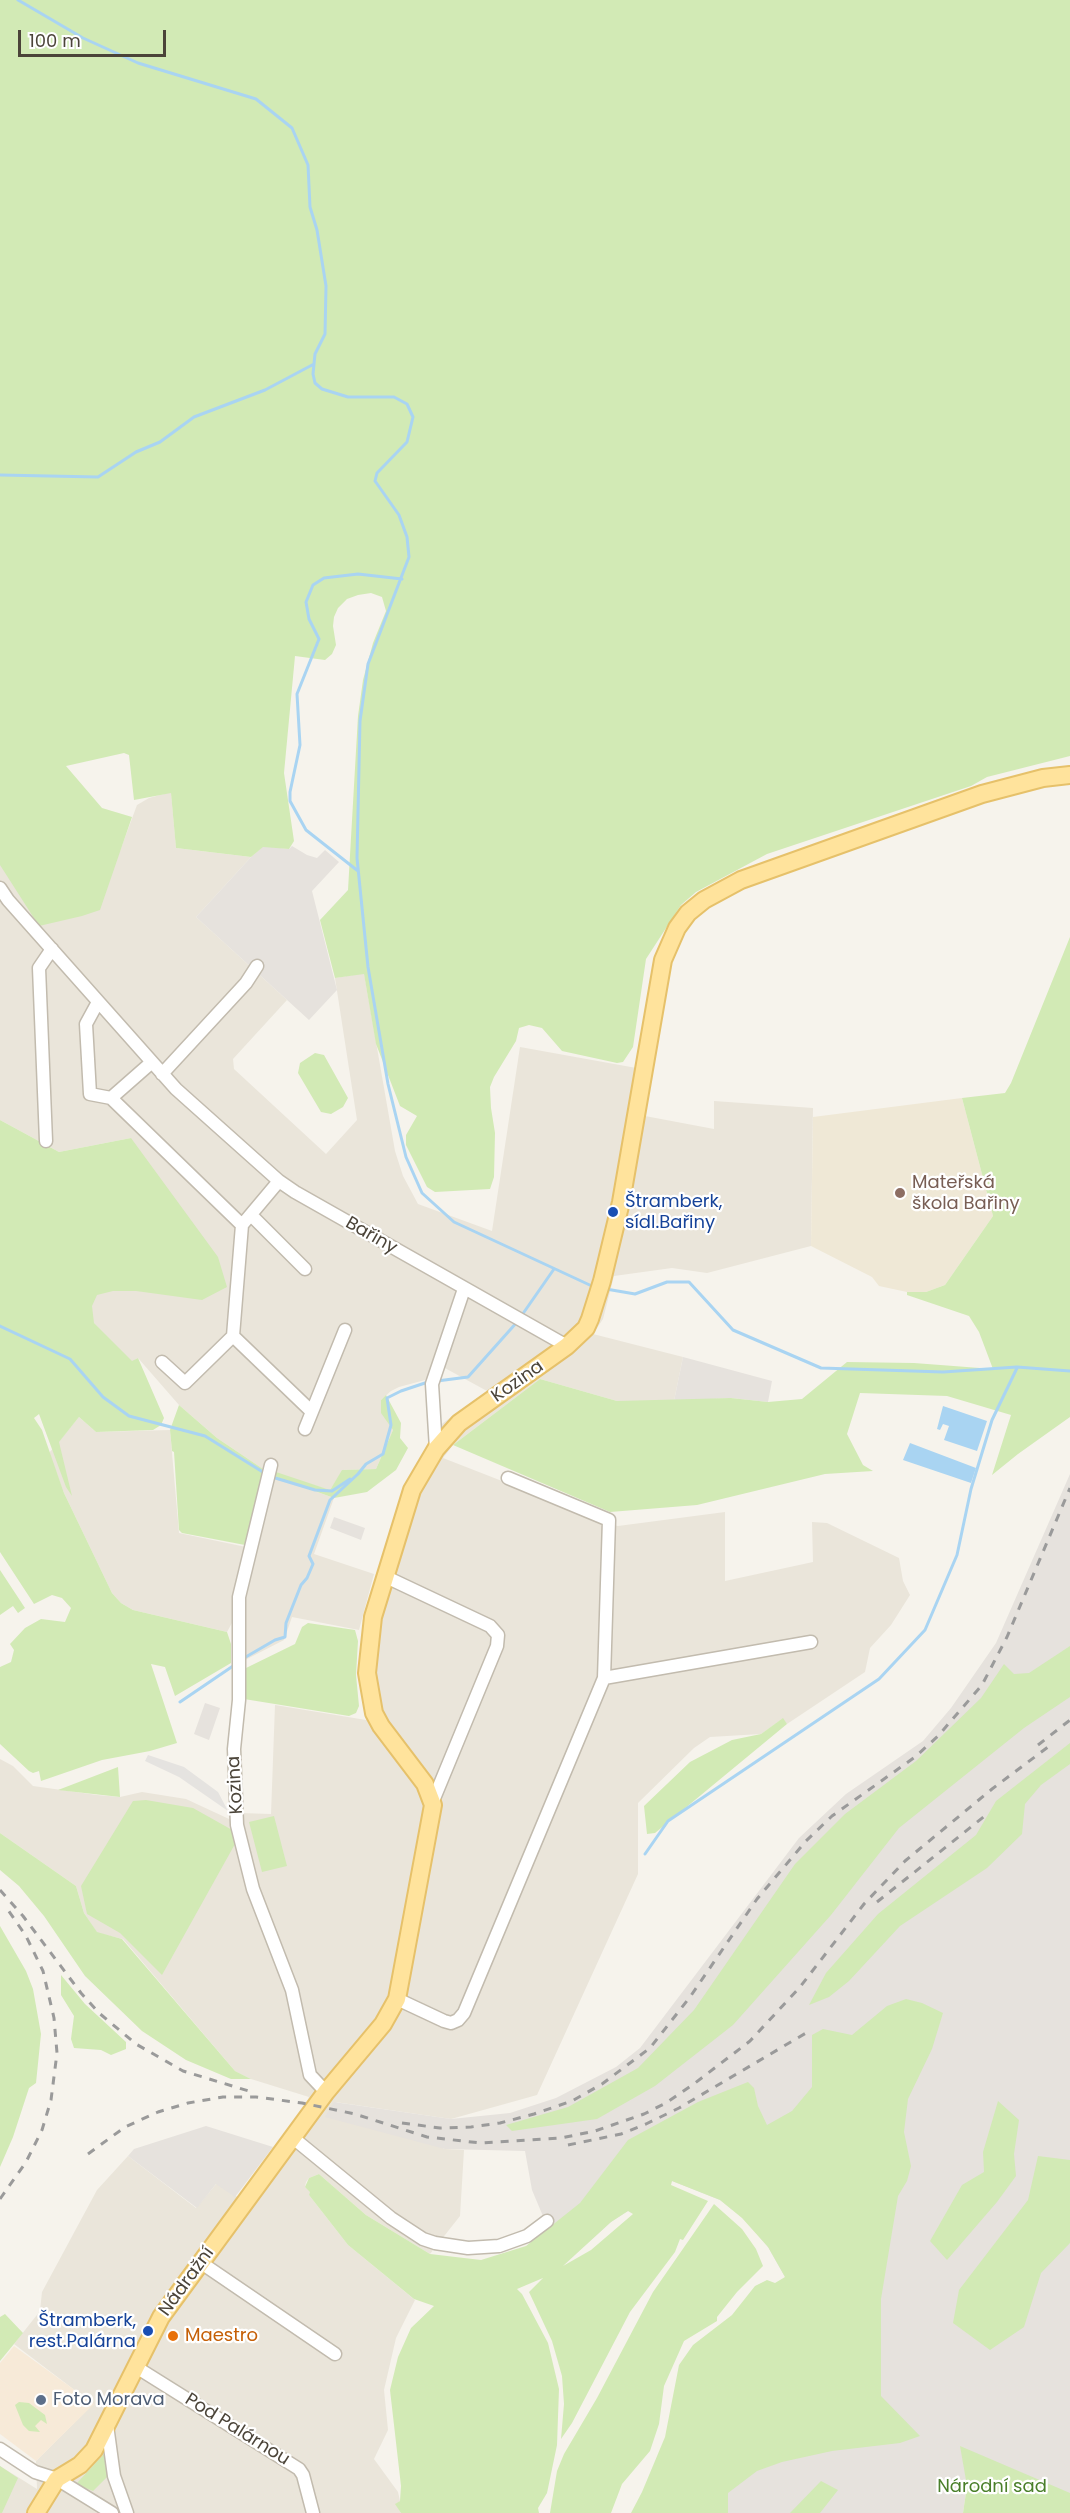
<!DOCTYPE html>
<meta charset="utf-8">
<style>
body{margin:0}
#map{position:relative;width:1070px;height:2513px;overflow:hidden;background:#f6f3ec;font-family:Poppins,sans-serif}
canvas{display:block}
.scale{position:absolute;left:18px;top:30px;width:148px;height:27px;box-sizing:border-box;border:3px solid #4b4439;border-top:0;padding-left:8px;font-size:18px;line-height:21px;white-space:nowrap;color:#4b4439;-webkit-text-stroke:4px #fff;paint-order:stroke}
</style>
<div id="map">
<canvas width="1070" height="2513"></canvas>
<div class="scale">100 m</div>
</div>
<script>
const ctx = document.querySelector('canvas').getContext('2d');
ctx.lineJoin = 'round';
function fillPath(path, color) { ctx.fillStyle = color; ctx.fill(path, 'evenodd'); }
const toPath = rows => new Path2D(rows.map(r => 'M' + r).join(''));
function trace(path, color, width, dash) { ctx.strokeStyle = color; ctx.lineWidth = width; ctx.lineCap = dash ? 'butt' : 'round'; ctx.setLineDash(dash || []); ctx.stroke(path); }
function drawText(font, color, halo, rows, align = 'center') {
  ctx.font = font + ' Poppins,sans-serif'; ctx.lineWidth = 4.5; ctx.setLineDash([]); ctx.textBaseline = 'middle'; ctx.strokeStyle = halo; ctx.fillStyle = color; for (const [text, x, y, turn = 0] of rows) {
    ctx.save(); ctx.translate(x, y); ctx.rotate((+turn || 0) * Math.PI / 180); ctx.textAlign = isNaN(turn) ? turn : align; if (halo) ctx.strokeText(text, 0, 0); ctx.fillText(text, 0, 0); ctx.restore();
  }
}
const residential = toPath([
 [171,792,176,848,251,857,196,917,287,1000,233,1059,234,1069,326,1154,357,1120,335,978,364,973,395,1151,403,1176,418,1204,492,1231,520,1047,653,1071,645,1116,714,1129,714,1101,813,1108,811,1246,707,1273,672,1268,614,1276,603,1319,593,1334,683,1357,674,1401,617,1401,540,1379,453,1445,443,1458,561,1504,599,1522,618,1526,725,1512,725,1581,813,1562,812,1522,827,1523,899,1558,903,1581,910,1595,891,1625,870,1648,865,1672,787,1724,782,1719,761,1734,710,1737,694,1748,638,1803,638,1874,537,2095,451,2119,335,2102,445,2149,464,2150,460,2216,430,2254,366,2215,319,2174,309,2178,306,2182,305,2187,311,2192,309,2195,348,2245,415,2300,396,2338,384,2390,388,2430,374,2459,398,2492,400,2501,396,2504,401,2513,0,2513,0,2466,37,2489,36,2461,93,2404,14,2344,40,2311,42,2292,97,2190,128,2156,196,2208,217,2183,239,2198,302,2112,309,2097,251,2079,235,2071,123,1939,97,1933,84,1913,76,1886,0,1833,0,1759,13,1766,33,1786,97,1795,120,1797,142,1792,186,1799,242,1825,240,1813,271,1814,275,1705,366,1720,369,1718,363,1694,409,1481,439,1426,487,1391,443,1367,425,1380,399,1387,391,1391,381,1400,393,1430,376,1469,343,1470,330,1490,266,1471,217,1438,179,1405,138,1358,132,1362,60,1289,131,1138,59,1152,0,1120,0,865,120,851,137,805,149,798],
 [79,1417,96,1432,170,1430,179,1533,246,1547,238,1583,233,1621,227,1632,133,1610,121,1603,112,1593,64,1493,49,1453],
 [276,1477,334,1498,314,1554,374,1574,359,1630,292,1617,284,1640,245,1660,242,1608,272,1480]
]);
const commercial = toPath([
 [14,2346,94,2404,36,2461,0,2434,0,2363]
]);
const industrial = toPath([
 [263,846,289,849,292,846,307,855,317,858,325,850,339,862,312,891,337,990,309,1020,196,917,251,857],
 [683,1357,772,1381,768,1402,731,1398,674,1401],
 [1070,1474,1070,2513,967,2486,963,2513,651,2513,785,2277,768,2247,743,2218,720,2200,672,2181,670,2184,611,2222,561,2267,558,2237,545,2221,532,2190,525,2151,445,2149,325,2117,334,2102,451,2119,510,2113,556,2098,616,2067,640,2048,799,1838,846,1794,923,1741,951,1708,996,1643],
 [334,1517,365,1528,361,1540,330,1528],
 [205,1703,220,1708,209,1740,194,1734],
 [206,2126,273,2147,235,2197,216,2184,197,2208,128,2156,134,2149]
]);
const education = toPath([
 [962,1098,993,1216,945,1285,926,1292,907,1292,879,1286,872,1277,811,1246,813,1117]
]);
const green = toPath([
 [0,0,1070,0,1070,756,987,777,971,786,767,854,696,892,681,905,646,959,633,1047,623,1062,617,1063,562,1051,542,1028,529,1025,519,1028,516,1041,494,1077,490,1087,491,1108,495,1133,494,1177,490,1189,435,1192,427,1187,406,1145,406,1135,417,1116,400,1106,376,1044,364,974,335,978,320,920,348,890,358,716,363,680,373,643,386,611,382,597,371,593,358,595,347,599,338,608,334,617,333,626,336,645,332,654,325,660,295,656,284,773,294,841,289,849,263,847,251,857,176,848,171,793,134,800,129,755,124,753,66,766,102,808,132,817,100,910,82,916,39,926,0,865],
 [1070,937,1070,1417,1018,1454,992,1475,1011,1415,947,1396,860,1393,847,1434,863,1465,873,1471,825,1474,697,1505,610,1512,453,1445,540,1379,617,1401,731,1398,768,1402,802,1399,847,1362,914,1363,993,1369,979,1332,969,1316,907,1295,907,1292,926,1292,945,1285,993,1216,962,1098,1005,1093,1011,1083],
 [315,1053,324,1055,348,1098,343,1107,331,1114,321,1112,298,1073,300,1063],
 [0,1120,59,1152,131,1138,218,1257,227,1287,202,1300,136,1291,113,1291,97,1295,92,1306,94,1323,132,1361,138,1358,164,1418,161,1425,153,1430,96,1432,79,1417,59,1442,72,1496,66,1487,39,1414,34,1418,42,1430,64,1493,112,1593,121,1603,133,1610,227,1632,231,1644,231,1663,175,1696,165,1667,151,1664,177,1743,150,1751,102,1760,41,1781,39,1771,33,1773,29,1771,0,1744,0,1667,11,1662,14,1650,10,1644,25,1628,41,1619,65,1622,71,1608,62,1598,52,1595,34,1604,0,1552],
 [386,1395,401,1423,400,1438,408,1448,396,1470,367,1492,334,1498,276,1477,276,1472,330,1490,342,1470,376,1469,393,1430,381,1413,381,1400],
 [179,1405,217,1438,266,1471,248,1543,245,1545,182,1533,179,1530,174,1452,172,1451,170,1430],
 [0,1570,25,1608,18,1613,13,1606,0,1615],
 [308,1623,355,1630,358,1641,356,1675,359,1706,356,1713,349,1716,244,1699,246,1668,295,1644,302,1627],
 [1070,1646,1070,1697,1024,1728,899,1828,831,1915,733,2025,655,2086,597,2119,512,2131,506,2125,568,2107,638,2068,694,2010,795,1864,845,1814,916,1761,981,1698,1004,1664,1014,1674,1029,1673],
 [783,1718,787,1724,655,1833,647,1834,644,1806,690,1762,732,1740,761,1734],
 [1070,1743,1070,1764,1041,1785,1025,1804,1022,1834,987,1868,900,1926,849,1981,829,1997,809,2005,826,1973,878,1914,976,1835,996,1801],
 [118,1767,120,1797,58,1790],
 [146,1800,193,1808,234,1831,235,1844,162,1975,120,1933,87,1914,81,1886,133,1801],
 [274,1816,287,1866,262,1872,249,1822],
 [0,1833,76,1886,84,1913,97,1932,122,1939,235,2071,251,2079,231,2079,186,2060,142,2031,85,1976,44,1916,19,1886,0,1870],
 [0,1926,26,1971,33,1989,41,2034,36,2083,29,2088,13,2137,0,2167],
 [61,1975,85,2004,126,2042,126,2049,111,2055,101,2050,74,2048,71,2039,74,2016,61,1995],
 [906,1999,922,2003,943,2013,932,2049,908,2099,904,2132,911,2166,907,2181,898,2196,881,2299,881,2396,920,2436,900,2443,832,2451,782,2462,757,2471,728,2493,728,2513,631,2513,642,2492,665,2437,679,2365,693,2345,732,2315,755,2286,767,2280,775,2283,785,2277,768,2247,742,2218,720,2200,672,2181,671,2185,708,2201,683,2240,680,2239,675,2252,630,2312,572,2423,561,2439,564,2404,562,2376,552,2341,529,2292,543,2278,517,2289,522,2294,548,2343,559,2389,557,2445,547,2493,538,2508,539,2513,401,2513,395,2504,400,2501,401,2486,390,2390,398,2357,411,2328,434,2306,414,2299,348,2245,309,2195,310,2192,305,2187,309,2178,319,2174,366,2215,430,2254,481,2260,526,2246,580,2203,628,2140,698,2102,748,2082,754,2088,758,2106,767,2125,792,2111,812,2087,812,2035,823,2029,852,2035,887,2006],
 [628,2211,633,2214,591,2250,563,2266,611,2222],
 [998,2101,1019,2120,1014,2154,1016,2176,997,2202,947,2260,930,2241,962,2185,984,2172,983,2152],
 [1038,2156,1070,2160,1070,2243,1041,2273,1024,2327,990,2350,953,2323,959,2290,1028,2200],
 [714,2204,742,2229,756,2249,763,2266,737,2292,717,2317,717,2321,684,2341,664,2386,659,2424,650,2451,622,2484,611,2513,550,2513,557,2471,564,2454,597,2398,653,2292],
 [5,2314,23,2333,0,2361,0,2317],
 [19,2402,29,2403,45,2415,47,2424,41,2420,35,2426,40,2432,29,2431,23,2425,15,2405],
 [960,2446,1070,2493,1070,2513,963,2513,967,2486],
 [104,2454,109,2471,107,2477,93,2491,78,2485,77,2483],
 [0,2466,18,2478,2,2513,0,2513],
 [821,2481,838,2490,820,2513,790,2513]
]);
const parking = toPath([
 [148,1755,184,1767,218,1792,228,1811,179,1777,145,1761]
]);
const water = toPath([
 [943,1406,987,1421,977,1451,944,1440,949,1426,943,1424,940,1430,937,1429],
 [910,1443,976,1468,971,1483,903,1460]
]);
const stream = toPath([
 [18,0,83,38,138,63,256,99,292,128,308,165,310,207,317,230,326,286,325,334,315,354,313,374,315,383,322,389,348,397,394,397,407,404,413,417,407,442,377,473,375,481,399,515,407,537,409,557,368,664,360,721,357,858,368,967,388,1084,406,1157,422,1193,454,1222,594,1287],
 [0,475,98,477,136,452,160,442,194,417,265,390,314,364],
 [358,871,306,830,290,801,290,792,300,745,297,694,319,639,309,619,306,602,313,585,324,578,358,574,402,579],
 [606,1289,635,1294,667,1282,689,1282,733,1330,821,1368,943,1372,1017,1367,1070,1371],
 [522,1315,554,1269],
 [0,1326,70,1359,103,1397,129,1416,205,1436,266,1474],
 [437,1381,468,1377,518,1321],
 [358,1474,366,1464,383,1454,391,1425,387,1398,401,1391,428,1382],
 [272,1477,315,1490,332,1491,350,1479],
 [244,1658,275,1640,285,1637,286,1623,301,1585,307,1578,313,1564,309,1556,330,1500,359,1473],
 [180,1702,236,1664],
 [645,1854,668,1821,879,1679,925,1630,957,1555,971,1489,992,1420,1017,1368]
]);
const minor = toPath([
 [0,888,8,900,176,1089,279,1181,295,1192,567,1346],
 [98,1002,86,1024,90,1094,111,1098,242,1225],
 [162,1074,246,983,257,966],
 [111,1098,152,1062],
 [46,1141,39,968,52,949],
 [251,1215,305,1269],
 [233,1336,311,1411],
 [162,1362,185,1383,233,1336,242,1225,279,1181],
 [305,1429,345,1330],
 [436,1449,432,1384,464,1289],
 [271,1465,239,1597,239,1700,234,1749,237,1825,253,1889,292,1990,310,2075,326,2092],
 [384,1576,490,1626,498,1635,497,1646,433,1801],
 [604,1678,811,1642],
 [397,1999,444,2021,451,2023,458,2020,464,2013,604,1678,609,1520,508,1478],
 [292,2137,391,2218,423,2239,435,2243,468,2248,499,2246,527,2236,547,2221],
 [200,2262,335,2354],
 [136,2367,299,2469,303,2475,313,2513],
 [107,2425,114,2476,127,2513],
 [0,2449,35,2472,57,2479,112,2513]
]);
const major = toPath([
 [36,2513,57,2479,80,2465,94,2450,161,2317,326,2092,383,2024,397,1999,433,1805,425,1784,381,1726,374,1713,367,1673,373,1617,412,1490,436,1449,459,1423,567,1346,586,1328,590,1319,602,1281,621,1202,663,960,677,928,688,913,704,900,741,880,982,794,1043,778,1070,775]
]);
const rail = toPath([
 [1038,1745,1070,1720],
 [0,1890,23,1916,81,1993,99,2013,136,2044,183,2071,252,2092],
 [877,1902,986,1815],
 [402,2123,440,2128,471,2127,500,2123,534,2114,572,2101,602,2084,650,2048,690,1997,757,1899,806,1841,832,1816,915,1757,938,1736,982,1685,1007,1637,1070,1488],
 [568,2145,621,2134,646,2124,679,2108,806,2033],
 [88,2154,125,2127,158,2112,188,2103,223,2097,256,2097,302,2103,355,2114,427,2137,481,2143,561,2138,595,2131,644,2114,666,2103,695,2083,750,2041,800,1987,864,1904,905,1861,992,1789,1052,1744],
 [0,2199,26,2162,42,2130,51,2100,57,2053,54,2018,43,1971,26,1936,6,1907]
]);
const markers = [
 [900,1193,6,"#8d6e63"],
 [613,1212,6,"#1a4fb4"],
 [148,2331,6,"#1a4fb4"],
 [173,2336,6,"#e8710a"],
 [41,2400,6,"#5c6f8a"]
];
const educationNames = [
 ["Mateřská",912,1183],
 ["škola Bařiny",912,1204]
];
const transitNames = [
 ["Štramberk,",625,1202],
 ["sídl.Bařiny",625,1223],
 ["Štramberk,",136,2321,"right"],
 ["rest.Palárna",136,2342,"right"]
];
const streetNames = [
 ["Bařiny",371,1236,30],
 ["Kozina",518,1382,-35],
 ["Kozina",236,1785,-93],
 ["Nádražní",187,2282,-54],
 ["Pod Palárnou",237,2430,32]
];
const foodNames = [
 ["Maestro",185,2336]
];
const serviceNames = [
 ["Foto Morava",53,2400]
];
const parkNames = [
 ["Národní sad",992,2487]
];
fillPath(residential, '#eae5da');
fillPath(commercial, '#f7ead8');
fillPath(industrial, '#e6e2dd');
fillPath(education, '#efe8d6');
fillPath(green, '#d2eab5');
fillPath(parking, '#e5e3e0');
fillPath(water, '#a9d4f2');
trace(stream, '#a9d4f2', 3);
trace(minor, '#c2bbae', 15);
trace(major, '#e6c16a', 20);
trace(minor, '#fff', 12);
trace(major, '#ffe39c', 16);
trace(rail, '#9a9a9a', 3, [8, 8]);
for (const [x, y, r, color] of markers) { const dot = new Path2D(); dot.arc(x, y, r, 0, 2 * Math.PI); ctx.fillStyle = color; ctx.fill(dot); trace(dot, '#fff', 2); }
drawText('18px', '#785e54', '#fff', educationNames, 'left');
drawText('18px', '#164399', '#fff', transitNames, 'left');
drawText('18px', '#4b4439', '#fff', streetNames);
drawText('18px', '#c56008', '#fff', foodNames, 'left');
drawText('18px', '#4e5e75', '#fff', serviceNames, 'left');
drawText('18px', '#4a7f2a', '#fff', parkNames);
</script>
